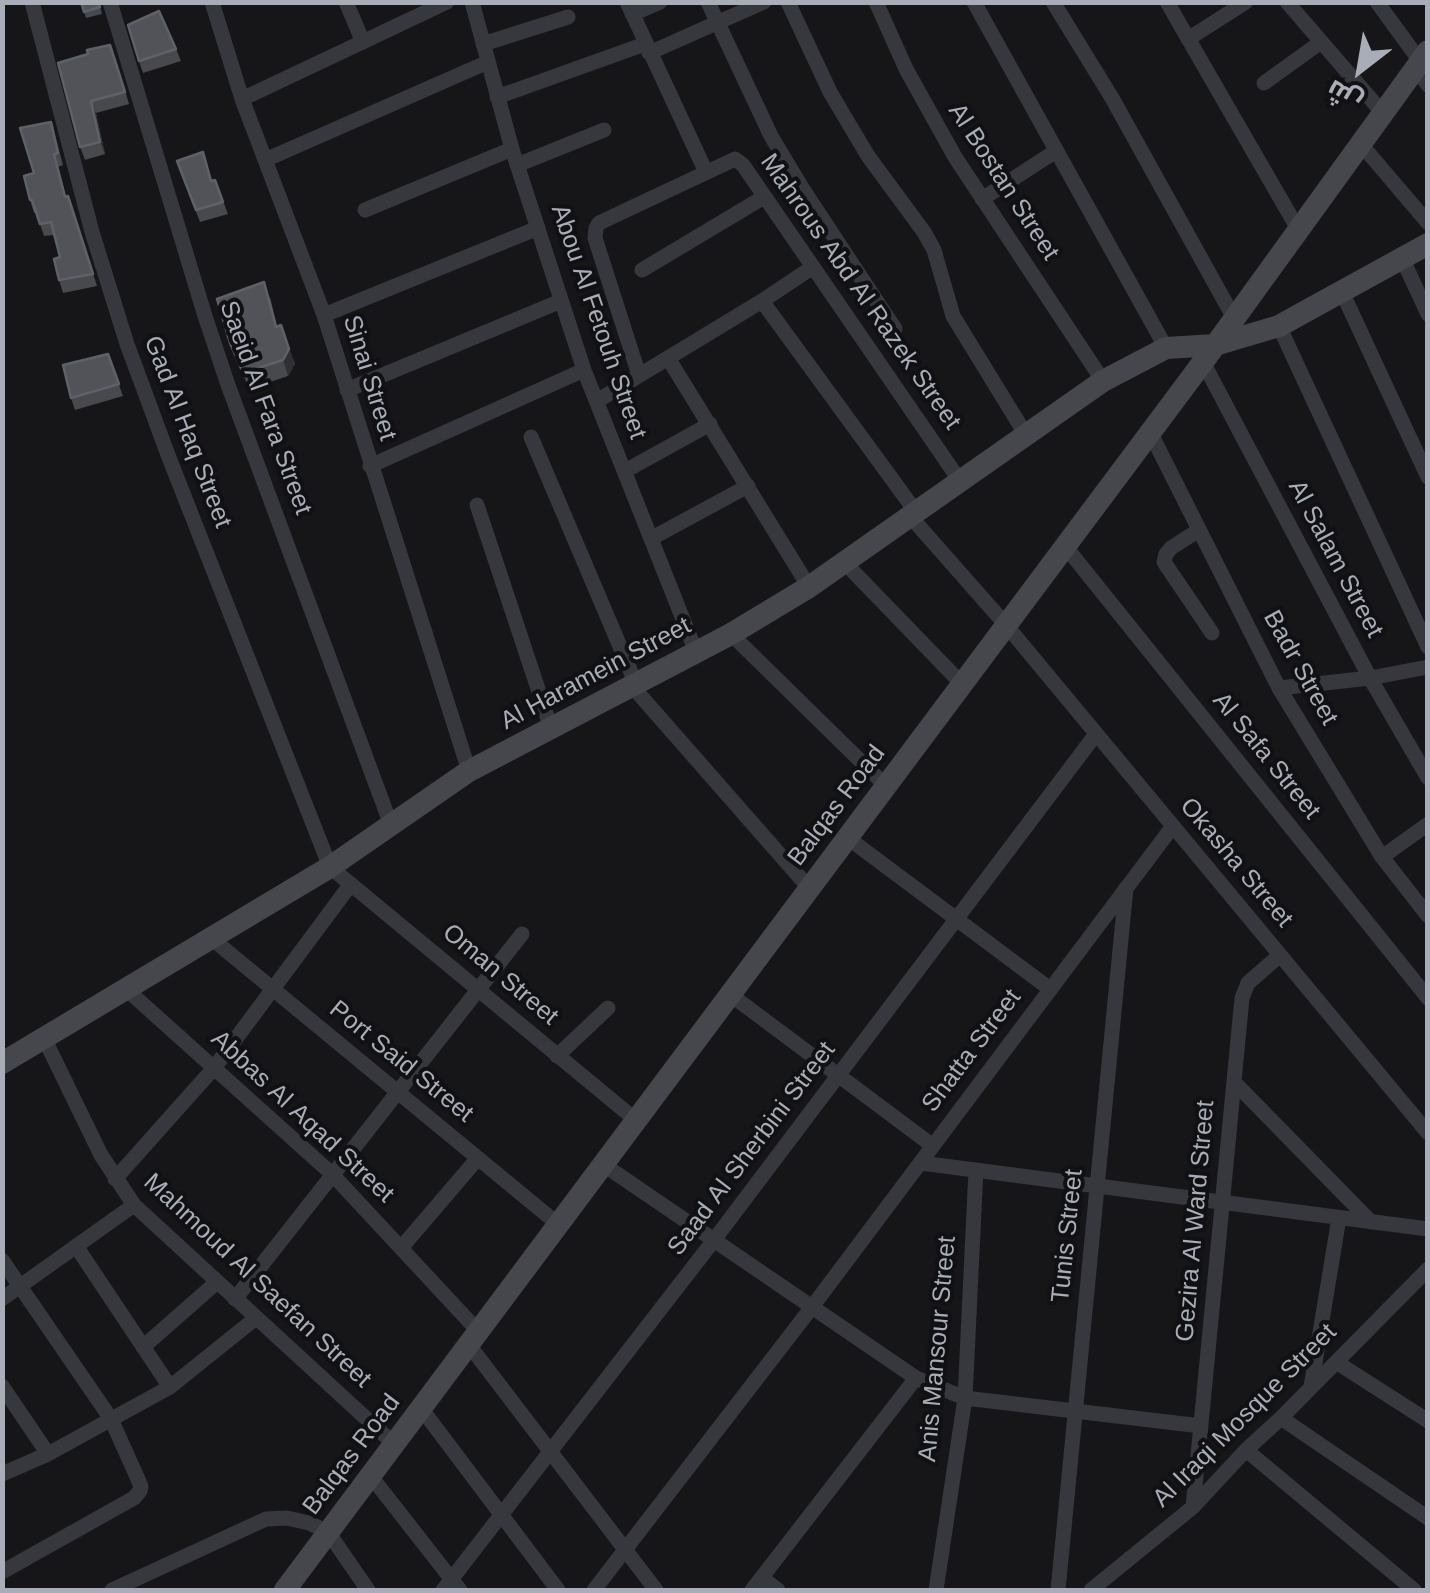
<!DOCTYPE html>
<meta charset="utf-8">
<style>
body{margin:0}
#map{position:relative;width:1430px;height:1593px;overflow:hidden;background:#161618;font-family:Arial,Cairo,sans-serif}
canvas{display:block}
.frame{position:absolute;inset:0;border:5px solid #a8adb8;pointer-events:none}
.north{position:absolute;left:1310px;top:20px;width:100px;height:100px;-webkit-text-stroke:8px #111113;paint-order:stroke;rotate:211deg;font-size:28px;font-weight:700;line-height:40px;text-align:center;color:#a8adb8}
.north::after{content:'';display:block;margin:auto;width:35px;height:45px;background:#a8adb8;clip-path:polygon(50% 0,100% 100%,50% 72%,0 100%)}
</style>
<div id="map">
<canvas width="1430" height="1593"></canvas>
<div class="frame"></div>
<div class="north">ش</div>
</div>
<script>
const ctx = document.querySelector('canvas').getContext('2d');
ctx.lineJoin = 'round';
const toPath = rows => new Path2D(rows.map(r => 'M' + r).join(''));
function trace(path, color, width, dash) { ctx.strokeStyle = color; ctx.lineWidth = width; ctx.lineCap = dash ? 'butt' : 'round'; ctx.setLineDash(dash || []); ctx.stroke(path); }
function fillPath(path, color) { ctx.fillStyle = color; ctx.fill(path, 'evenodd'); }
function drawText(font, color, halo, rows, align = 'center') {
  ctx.font = font + ' Arial,sans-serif'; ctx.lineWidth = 8; ctx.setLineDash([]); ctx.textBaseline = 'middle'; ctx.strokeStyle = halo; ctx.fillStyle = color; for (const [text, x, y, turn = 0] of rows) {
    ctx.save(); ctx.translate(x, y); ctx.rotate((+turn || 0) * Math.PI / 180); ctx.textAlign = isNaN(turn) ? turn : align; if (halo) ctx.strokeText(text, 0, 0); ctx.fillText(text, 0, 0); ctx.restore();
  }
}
const street = toPath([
 [32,2,92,232,127,344,168,455,330,867,637,1121],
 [110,2,205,316,228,385,391,825],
 [212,2,242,99,324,315,469,771],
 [346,2,363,42],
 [472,2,512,149,584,370,696,652],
 [627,2,706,172],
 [708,2,771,136,804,191,895,329],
 [788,2,830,92,868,156,924,232,934,250,953,316,1026,435],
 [876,2,906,69,955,157,1103,381],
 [974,2,1166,348],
 [1053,2,1112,98,1234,318],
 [1167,2,1298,229],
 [1287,2,1382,112],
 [1377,2,1420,61],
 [632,14,660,2],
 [1188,39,1246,2],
 [483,44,568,17],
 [649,53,764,2],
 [1415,68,1428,85],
 [1264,83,1321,42],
 [497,97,645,44],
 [242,99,447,2],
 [1360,143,1428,223],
 [265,160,488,62],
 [517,165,604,130],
 [982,199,1056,151],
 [365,210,512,149],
 [1402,258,1428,314],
 [642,270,764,197],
 [1342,292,1428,477],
 [762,301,916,512],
 [324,315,538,228],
 [1279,326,1428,647],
 [668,358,809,587],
 [1203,362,1370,678,1428,778],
 [639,375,595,238,596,228,599,223,735,159,743,165,960,481],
 [347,390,561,301],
 [597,401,762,301,813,267],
 [1150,432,1279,688,1382,857,1428,916],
 [531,437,636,684],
 [370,466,584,370],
 [625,471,710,424],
 [477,505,551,728],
 [910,516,1006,625,1428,1133],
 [1199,530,1171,548,1166,554,1164,562,1212,633],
 [652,538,748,486],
 [1065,546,1428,998],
 [844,562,962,684],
 [731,634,886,786],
 [632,686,810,889],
 [1279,688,1370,678,1428,667],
 [848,838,1050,989],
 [1382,857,1428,824],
 [211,938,559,1225],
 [125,988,332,1174,479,1332],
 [731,995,933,1146],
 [44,1038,101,1155,134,1205,394,1444],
 [557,1056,608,1008],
 [1234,1082,1371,1222],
 [921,1163,1428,1229],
 [604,1165,916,1378,965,1398,1201,1426],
 [115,1179,214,1068,351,884],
 [76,1246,170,1387],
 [401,1248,478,1158],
 [2,1260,111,1419,141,1486,140,1491,134,1498,2,1572],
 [2,1299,134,1205],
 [235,1299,522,934],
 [469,1345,656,1590],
 [143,1347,217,1282],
 [1336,1362,1428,1421],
 [2,1386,48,1454],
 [1311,1387,1339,1218],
 [421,1408,558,1590],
 [1281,1418,1428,1518],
 [1246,1450,1414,1590],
 [2,1474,48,1454,170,1387,256,1318],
 [370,1475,460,1590],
 [1193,1507,1242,998,1248,983,1280,955],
 [762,1578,778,1590],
 [112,1590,266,1519,287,1518,309,1523,328,1532,368,1590],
 [443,1590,714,1240,1096,734],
 [594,1590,812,1307,1173,826],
 [752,1590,916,1378],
 [936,1590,965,1398,976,1170],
 [1058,1590,1126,888],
 [1091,1590,1193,1507,1246,1450,1281,1418,1428,1269]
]);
const secondary = toPath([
 [2,1063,330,867,469,771,731,634,809,587,1103,381,1166,348,1215,345,1279,326,1428,244],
 [285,1590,1203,362,1428,51]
]);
const wall = toPath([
 [81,2,99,2,102,14,86,18],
 [176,49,181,61,143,73,139,61],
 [88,54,115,57,129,104,96,113,105,154,85,160,80,147],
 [55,135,63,165,58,167,66,196,72,208,97,286,63,293,59,280,60,257,54,235,44,236,36,212,34,213,30,200,34,173],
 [203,152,212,181,215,180,228,214,200,222,177,161],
 [270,297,277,326,295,364,288,376,249,389,230,343],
 [108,354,123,396,75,410,71,398]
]);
const shadedWall = toPath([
 [91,101,96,113,105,154,100,142],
 [281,325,295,364,288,376,283,360]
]);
const building = toPath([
 [81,2,98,2,100,7,84,12,81,2],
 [159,11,176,49,139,61,128,25,159,11],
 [110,45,125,92,91,101,100,142,80,147,58,63,88,54,87,50,110,45],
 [51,122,58,153,54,154,65,197,68,196,93,274,59,280,54,259,60,257,51,222,40,224,32,200,30,200,24,176,34,173,20,128,51,122],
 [203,152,211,181,215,180,223,202,196,210,177,161,203,152],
 [264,282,276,327,281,325,289,349,283,360,243,373,230,343,217,299,264,282],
 [108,354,119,384,71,398,63,365,108,354]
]);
const streetNames = [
 ["Al Bostan Street",1003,182,57],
 ["Mahrous Abd Al Razek Street",860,292,55],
 ["Abou Al Fetouh Street",598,322,71],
 ["Sinai Street",369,378,73],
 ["Saeid Al Fara Street",265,408,70],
 ["Gad Al Haq Street",187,432,69],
 ["Al Salam Street",1335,559,62],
 ["Badr Street",1300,668,61],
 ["Al Haramein Street",596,674,-28],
 ["Al Safa Street",1266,756,51],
 ["Balqas Road",837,806,-53],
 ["Okasha Street",1236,863,50],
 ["Oman Street",500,975,40],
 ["Shatta Street",972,1051,-53],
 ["Port Said Street",401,1062,39],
 ["Abbas Al Aqad Street",302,1117,43],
 ["Saad Al Sherbini Street",752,1149,-53],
 ["Gezira Al Ward Street",1196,1221,-85],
 ["Tunis Street",1068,1236,-84],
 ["Mahmoud Al Saefan Street",257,1281,43],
 ["Anis Mansour Street",938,1349,-85],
 ["Al Iraqi Mosque Street",1245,1416,-45],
 ["Balqas Road",352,1455,-53]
];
trace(street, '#37383d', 15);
trace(secondary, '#45474d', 22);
fillPath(wall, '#47494d');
fillPath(shadedWall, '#2f3033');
fillPath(building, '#525359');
trace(building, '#5f6168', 2.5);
drawText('25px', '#a8adb8', '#111113', streetNames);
</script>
